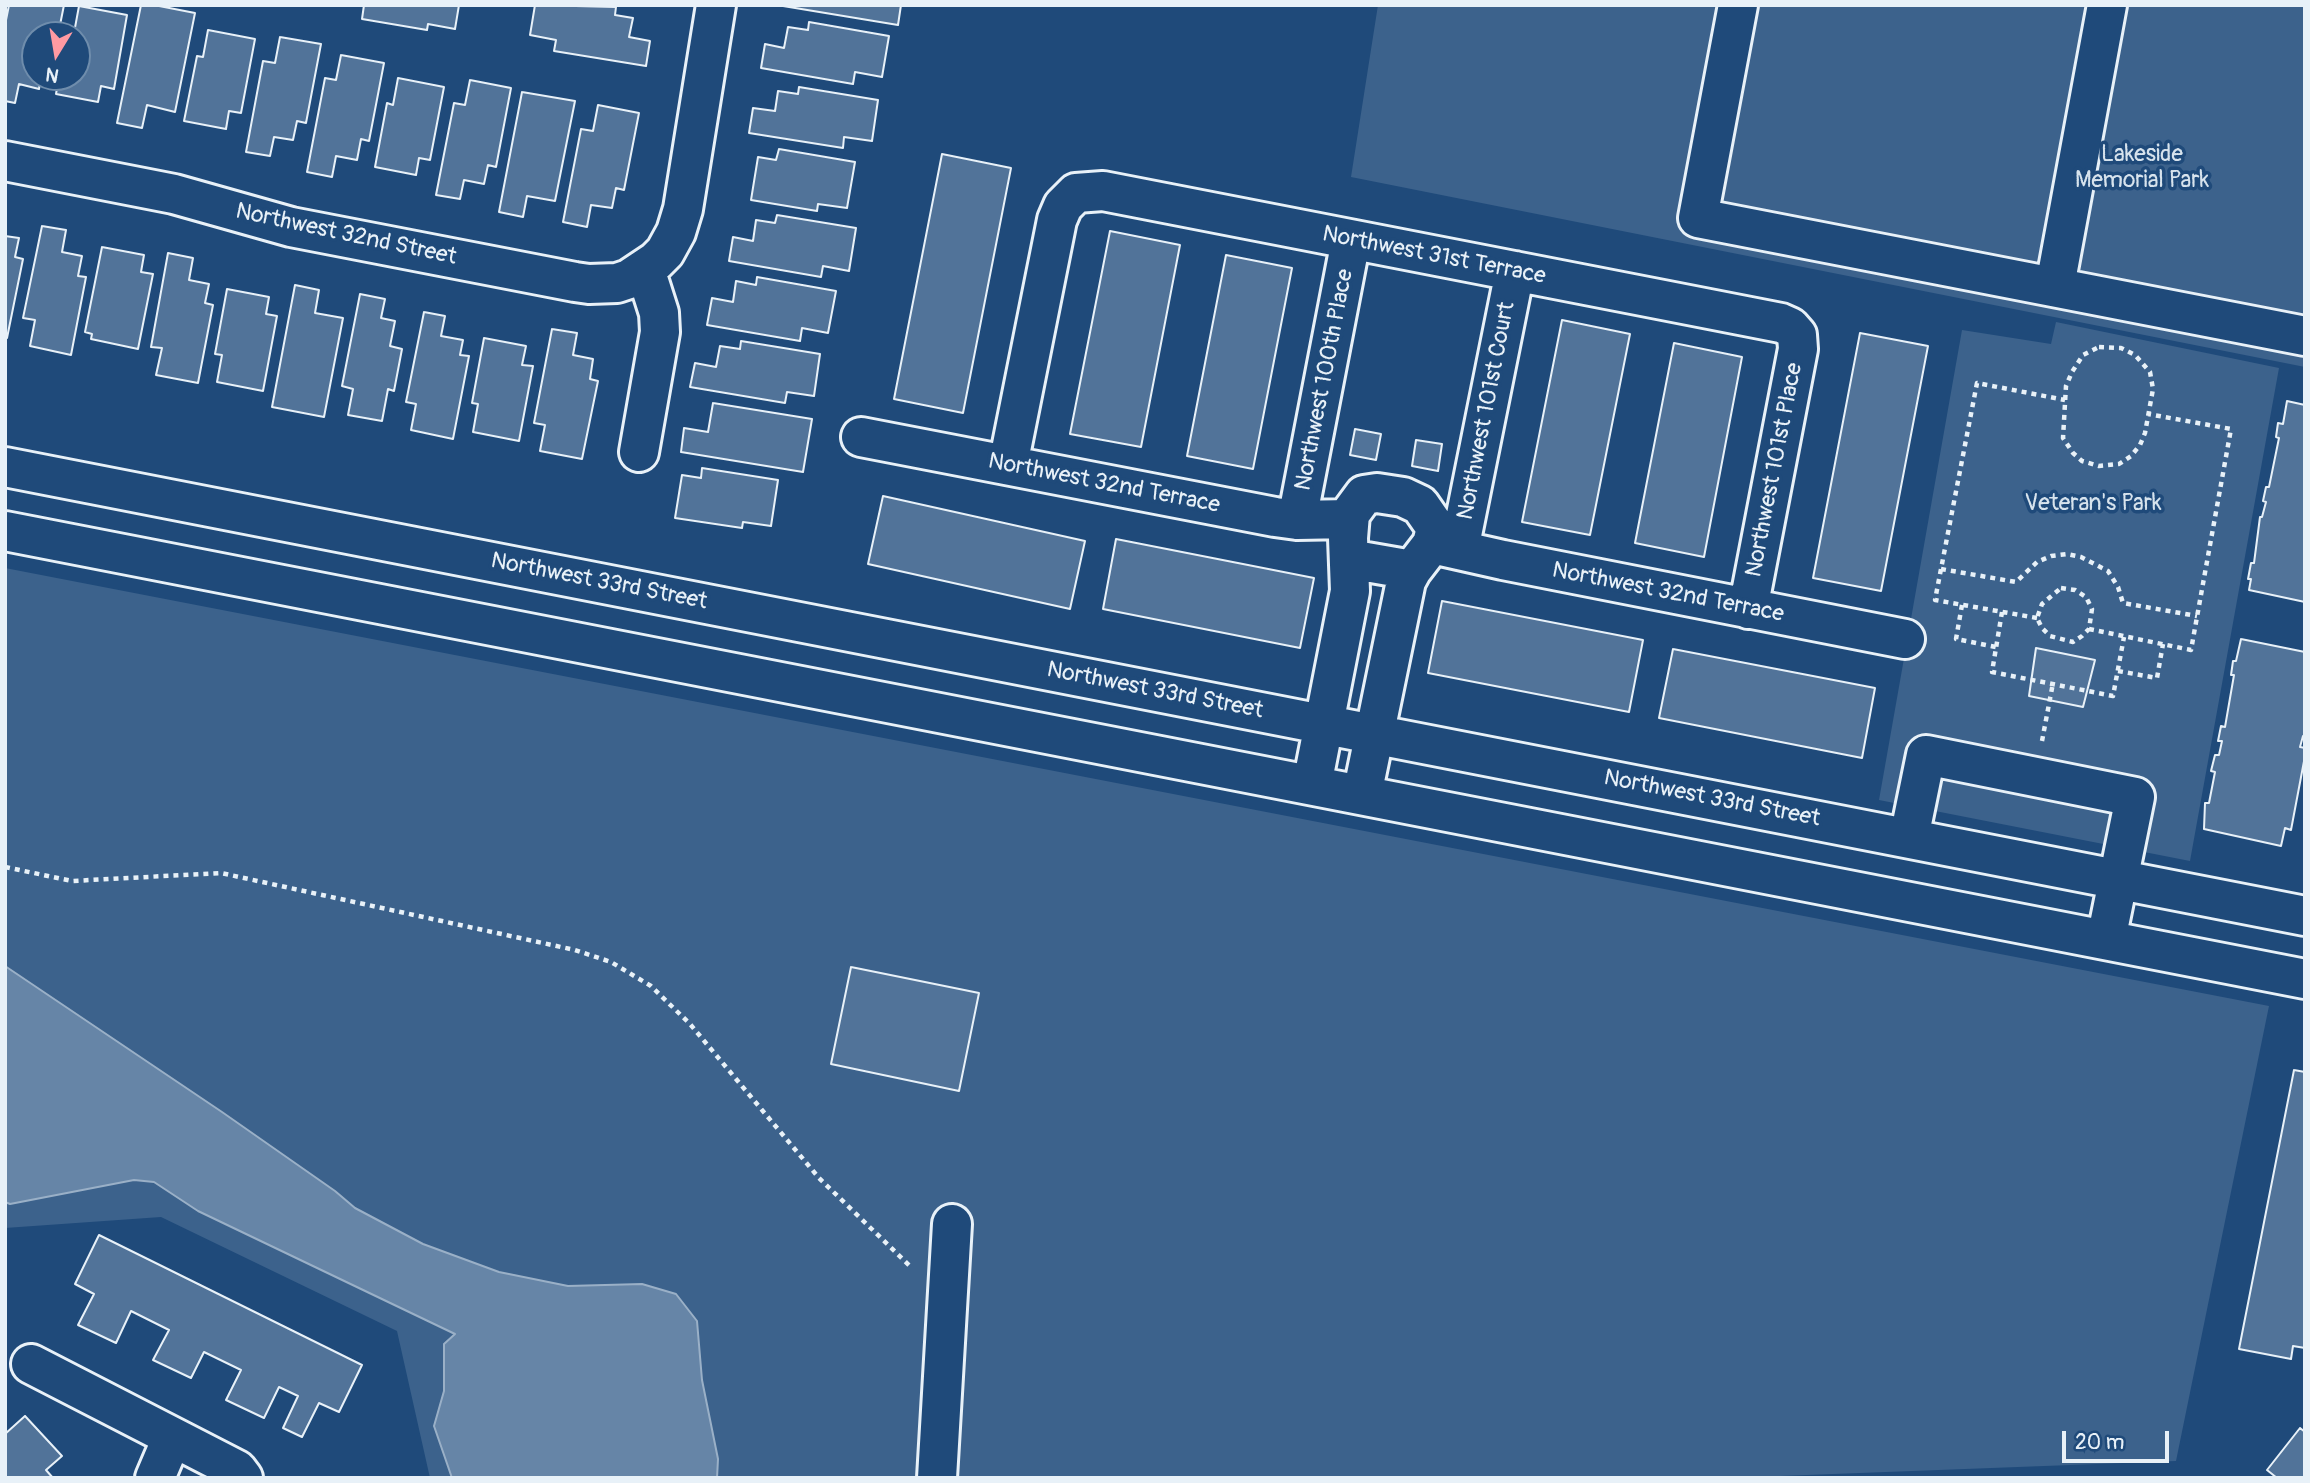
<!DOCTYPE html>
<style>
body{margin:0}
#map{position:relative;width:2310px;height:1483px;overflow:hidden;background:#1f4a7a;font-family:Pangolin,sans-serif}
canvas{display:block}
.frame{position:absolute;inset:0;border:7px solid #e8f1f8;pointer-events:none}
.north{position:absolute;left:21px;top:21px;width:70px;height:70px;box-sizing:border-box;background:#1f4a7a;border:2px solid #6f8dac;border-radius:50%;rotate:191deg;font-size:19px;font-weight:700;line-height:28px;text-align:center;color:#e8f1f8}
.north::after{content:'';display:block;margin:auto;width:24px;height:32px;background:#ff9aa2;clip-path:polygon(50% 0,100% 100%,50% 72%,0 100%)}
.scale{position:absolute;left:2062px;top:1431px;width:107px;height:32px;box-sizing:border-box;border:4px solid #e8f1f8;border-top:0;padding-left:9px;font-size:21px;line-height:24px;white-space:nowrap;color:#e8f1f8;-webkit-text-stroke:5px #1f4a7a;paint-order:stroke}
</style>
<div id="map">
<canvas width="2310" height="1483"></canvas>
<div class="frame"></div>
<div class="north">N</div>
<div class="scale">20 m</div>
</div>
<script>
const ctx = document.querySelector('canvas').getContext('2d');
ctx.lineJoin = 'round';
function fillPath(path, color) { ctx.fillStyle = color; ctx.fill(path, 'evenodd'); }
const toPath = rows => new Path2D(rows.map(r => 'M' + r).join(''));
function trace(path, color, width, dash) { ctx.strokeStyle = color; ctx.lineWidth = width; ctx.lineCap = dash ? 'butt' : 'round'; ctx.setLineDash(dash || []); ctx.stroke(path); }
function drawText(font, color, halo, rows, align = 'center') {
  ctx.font = font + ' Pangolin,sans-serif'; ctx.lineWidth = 7; ctx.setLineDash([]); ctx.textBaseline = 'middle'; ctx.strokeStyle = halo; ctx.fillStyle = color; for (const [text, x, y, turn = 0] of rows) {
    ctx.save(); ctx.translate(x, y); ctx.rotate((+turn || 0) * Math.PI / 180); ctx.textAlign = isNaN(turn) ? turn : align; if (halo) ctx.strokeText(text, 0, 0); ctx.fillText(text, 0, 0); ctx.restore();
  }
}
const green = toPath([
 [1378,5,2305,5,2305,367,1351,177],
 [2056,322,2279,368,2190,861,1879,800,1962,330,2051,344],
 [5,568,2269,1006,2176,1461,1728,1478,430,1478,397,1331,161,1217,5,1228]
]);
const water = toPath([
 [5,966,222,1112,335,1191,355,1208,423,1244,499,1272,568,1286,642,1284,676,1294,697,1321,702,1380,718,1459,717,1478,452,1478,434,1426,444,1391,444,1344,455,1334,198,1211,154,1182,134,1180,10,1204,5,1202,5,966]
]);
const building = toPath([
 [9,5,64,5,58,35,35,35,35,77,41,77,39,89,19,84,15,103,5,101,5,25,9,5],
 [141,5,154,5,195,13,175,112,147,105,142,128,117,123,141,5],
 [364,5,459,5,455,29,428,24,427,30,362,19,364,5],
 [535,5,616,7,615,15,633,18,629,37,650,41,646,66,554,51,556,40,530,35,535,5],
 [777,5,901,5,898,25,777,5],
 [79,6,127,15,114,89,101,86,98,102,56,94,59,77,77,77,77,35,67,35,67,32,74,33,79,6],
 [809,22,889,36,882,77,855,72,853,84,761,68,765,44,784,48,788,27,808,30,809,22],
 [208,30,255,39,241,113,229,111,226,129,184,121,197,56,203,57,208,30],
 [280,37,321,44,306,123,297,121,293,140,274,137,270,156,246,152,263,61,275,63,280,37],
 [341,55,384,63,369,141,361,139,357,160,336,156,332,177,307,172,325,78,336,80,341,55],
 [398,78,444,87,430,160,419,158,416,175,375,167,387,103,393,105,398,78],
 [470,80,511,88,496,167,488,165,484,184,464,180,460,199,436,195,454,103,465,105,470,80],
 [799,87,878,100,872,141,844,137,843,148,749,133,753,108,775,111,778,91,798,94,799,87],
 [522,92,575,101,555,201,527,196,523,217,499,212,522,92],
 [598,105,639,113,624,190,616,188,612,208,591,205,587,227,563,222,581,129,593,131,598,105],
 [779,149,855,162,847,208,818,204,817,211,751,200,758,157,776,160,779,149],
 [942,154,1011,168,963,413,894,399,942,154],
 [777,215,856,228,849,271,823,266,821,277,729,261,733,237,753,241,756,220,775,223,777,215],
 [42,226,66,230,62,252,82,256,78,276,86,277,71,355,30,346,35,320,23,318,42,226],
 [1110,231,1180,245,1141,447,1070,434,1110,231],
 [5,236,19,238,15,257,23,259,7,338,5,337,5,236],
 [102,247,144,255,141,272,153,274,138,349,91,339,92,334,85,332,102,247],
 [168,253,193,258,189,280,209,284,205,303,213,305,198,383,156,375,162,348,151,347,168,253],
 [1226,255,1292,268,1253,469,1187,456,1226,255],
 [757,277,836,291,828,333,802,328,800,341,707,325,712,298,733,302,736,281,756,285,757,277],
 [295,285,319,290,315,313,343,318,324,417,272,407,295,285],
 [227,289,269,297,266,314,277,316,263,391,217,382,222,355,215,354,227,289],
 [360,294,385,299,381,318,395,321,390,346,402,349,394,391,388,389,382,421,348,415,353,389,342,386,360,294],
 [424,312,445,316,441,336,463,340,460,355,469,356,453,439,411,430,416,404,406,402,424,312],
 [1562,320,1630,334,1590,535,1522,522,1562,320],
 [552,329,577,333,573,355,593,359,590,379,598,381,582,459,540,451,545,425,534,423,552,329],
 [1860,333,1928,346,1881,591,1813,578,1860,333],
 [484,338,526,346,522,365,533,366,519,441,473,432,478,404,472,403,484,338],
 [741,341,820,354,814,396,787,392,785,403,690,387,695,363,716,367,720,346,740,349,741,341],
 [1674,343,1742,357,1704,557,1635,543,1674,343],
 [2287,401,2305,405,2305,602,2249,590,2251,579,2248,579,2251,563,2254,563,2260,517,2262,517,2266,502,2263,501,2266,487,2269,487,2279,438,2276,437,2278,423,2283,424,2287,401],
 [713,403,812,419,803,472,681,452,684,428,708,432,713,403],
 [1355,429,1381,434,1376,460,1350,455,1355,429],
 [1416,440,1442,444,1438,471,1412,466,1416,440],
 [702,468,778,480,771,526,743,522,742,528,675,518,682,475,701,478,702,468],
 [883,496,1085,541,1070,609,868,564,883,496],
 [1116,539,1314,578,1300,648,1103,609,1116,539],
 [1442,601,1643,640,1629,712,1428,673,1442,601],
 [2241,639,2305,652,2305,736,2303,736,2300,747,2305,748,2305,756,2291,830,2285,828,2281,846,2204,829,2205,803,2209,803,2215,772,2211,771,2215,755,2219,755,2222,741,2218,741,2221,726,2225,727,2234,675,2231,675,2233,661,2236,661,2241,639],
 [2036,648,2095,660,2083,707,2029,696,2036,648],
 [1673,649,1875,688,1862,758,1659,718,1673,649],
 [851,967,979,993,959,1091,831,1064,851,967],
 [2294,1070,2305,1072,2305,1348,2293,1346,2291,1359,2239,1349,2294,1070],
 [99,1235,362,1365,339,1412,319,1403,302,1437,283,1428,298,1396,279,1387,264,1418,226,1400,241,1370,204,1352,191,1378,153,1360,169,1330,131,1311,116,1343,78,1325,94,1294,75,1284,99,1235],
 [25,1416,62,1456,46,1470,53,1478,5,1478,5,1434,25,1416],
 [2300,1428,2305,1432,2305,1478,2277,1478,2267,1470,2300,1428]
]);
const path = toPath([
 [2099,347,2121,348,2135,355,2150,372,2153,389,2145,433,2140,445,2131,456,2119,464,2099,466,2082,461,2073,453,2063,438,2066,386,2072,372,2083,355,2099,347],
 [1941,569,2016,582,2037,562,2051,556,2067,554,2081,557,2108,571,2118,587,2123,603,2197,616],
 [2061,588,2075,590,2086,597,2092,609,2089,629,2082,636,2073,642,2050,636,2042,628,2037,618,2042,604,2061,588],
 [1962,605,1956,639,1996,647],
 [2002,612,1992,672,2113,696,2124,637],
 [2037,618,1935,600,1977,383,2065,400],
 [2089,629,2191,650,2231,429,2148,414],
 [2118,671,2157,678,2163,644],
 [2042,741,2053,683],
 [5,867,72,881,221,873,575,950,611,962,651,986,690,1024,819,1178,912,1268]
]);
const minor = toPath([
 [1738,5,1698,218,2305,336],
 [5,161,174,194,291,227,575,282,589,284,617,283,629,279,656,261,665,252,676,232,683,209,716,5],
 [2055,286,2107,5],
 [861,437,1275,517,1297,520,1349,519],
 [639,452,660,332,659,313,645,269],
 [1008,465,1057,220,1063,206,1076,193,1103,191,1663,300,1781,323,1790,327,1797,335,1798,349,1748,609],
 [5,467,2305,916],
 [1297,520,1351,240],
 [5,531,2305,979],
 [1432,544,1503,560,1905,639],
 [1459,550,1515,271],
 [1349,559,1412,570],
 [1312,785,1350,591,1348,538,1350,514,1364,495,1377,493,1403,497,1420,505,1436,528,1432,544,1412,570,1406,581,1362,795],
 [1909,838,1926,755,2135,797,2106,940],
 [31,1364,237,1470,243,1478],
 [155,1478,172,1438],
 [937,1478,952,1224]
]);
const parkNames = [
 ["Lakeside",2142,155],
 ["Memorial Park",2142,181],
 ["Veteran's Park",2093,504]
];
const streetNames = [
 ["Northwest 32nd Street",346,235,12],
 ["Northwest 31st Terrace",1434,256,11],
 ["Northwest 100th Place",1325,380,-79],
 ["Northwest 101st Court",1487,411,-79],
 ["Northwest 101st Place",1775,470,-79],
 ["Northwest 32nd Terrace",1104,484,11],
 ["Northwest 33rd Street",599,582,11],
 ["Northwest 32nd Terrace",1668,593,11],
 ["Northwest 33rd Street",1155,691,11],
 ["Northwest 33rd Street",1712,799,11]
];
fillPath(green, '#3c628c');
fillPath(water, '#6685a7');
trace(water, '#9ab0c7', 2);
fillPath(building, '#517399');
trace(building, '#e8f1f8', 2);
trace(minor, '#e8f1f8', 44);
trace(path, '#e8f1f8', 4.5, [5, 5]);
trace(minor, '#1f4a7a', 38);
drawText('23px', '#d7e3ed', '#1f4a7a', parkNames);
drawText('23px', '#e8f1f8', '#1f4a7a', streetNames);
</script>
